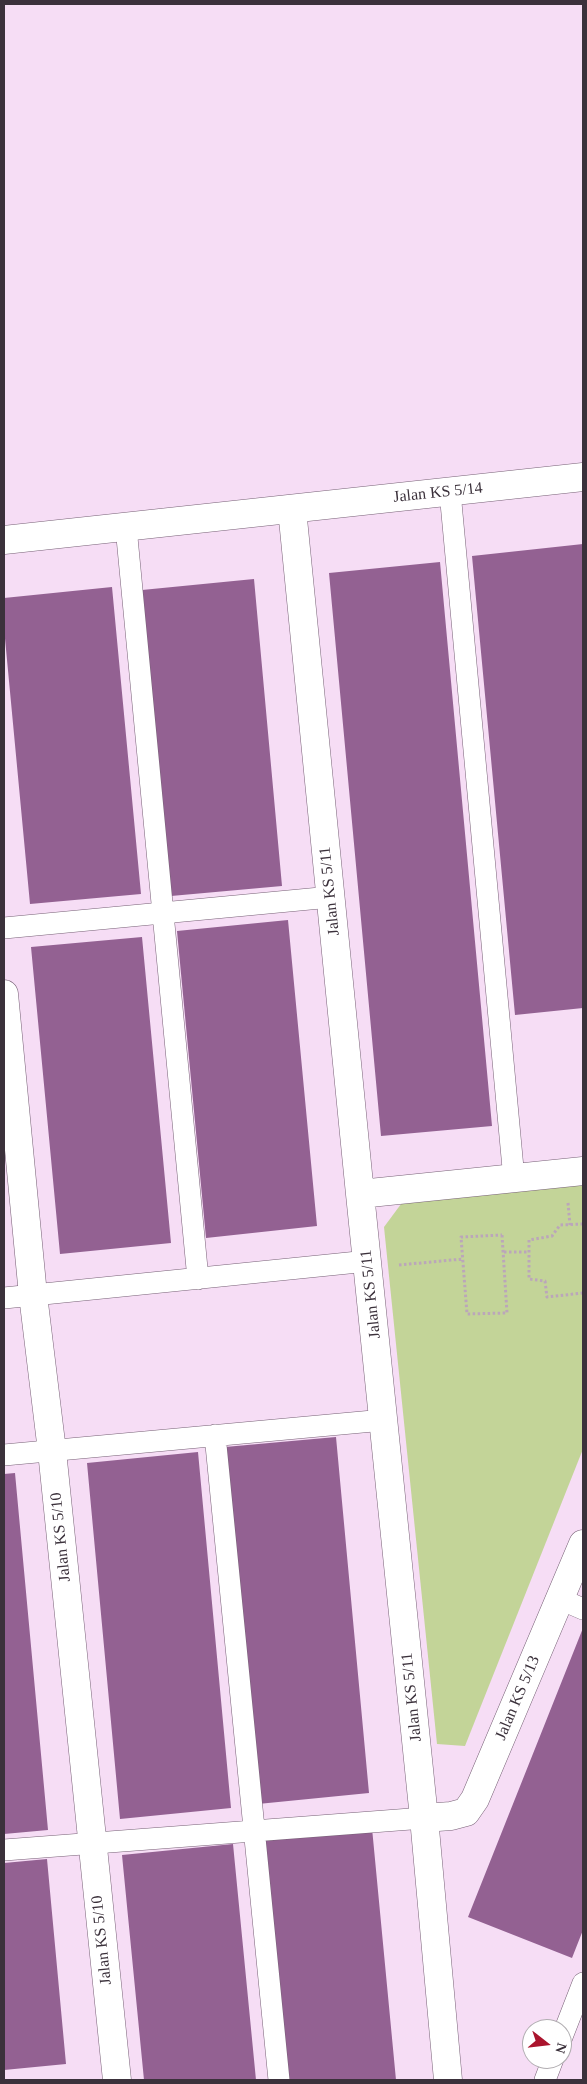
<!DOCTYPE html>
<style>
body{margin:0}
#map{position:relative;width:587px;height:2084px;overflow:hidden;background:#f6ddf5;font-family:"Times New Roman",serif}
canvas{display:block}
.frame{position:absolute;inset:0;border:5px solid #3b313b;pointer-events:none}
.north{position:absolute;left:522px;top:2019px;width:50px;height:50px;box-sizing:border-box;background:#fff;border:1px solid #b1adb1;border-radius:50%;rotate:106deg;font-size:14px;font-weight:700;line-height:20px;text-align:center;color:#3b313b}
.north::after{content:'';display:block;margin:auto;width:18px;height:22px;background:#aa142d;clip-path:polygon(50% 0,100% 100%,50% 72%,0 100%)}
</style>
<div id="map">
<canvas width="587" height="2084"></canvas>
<div class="frame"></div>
<div class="north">N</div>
</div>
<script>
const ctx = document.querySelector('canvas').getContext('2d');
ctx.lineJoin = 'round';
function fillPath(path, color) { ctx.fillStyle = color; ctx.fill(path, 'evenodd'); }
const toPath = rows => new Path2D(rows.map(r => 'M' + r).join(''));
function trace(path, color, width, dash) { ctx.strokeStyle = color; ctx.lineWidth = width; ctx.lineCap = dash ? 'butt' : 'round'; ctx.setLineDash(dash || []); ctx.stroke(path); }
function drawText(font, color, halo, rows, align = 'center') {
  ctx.font = font + ' "Times New Roman",serif'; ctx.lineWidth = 5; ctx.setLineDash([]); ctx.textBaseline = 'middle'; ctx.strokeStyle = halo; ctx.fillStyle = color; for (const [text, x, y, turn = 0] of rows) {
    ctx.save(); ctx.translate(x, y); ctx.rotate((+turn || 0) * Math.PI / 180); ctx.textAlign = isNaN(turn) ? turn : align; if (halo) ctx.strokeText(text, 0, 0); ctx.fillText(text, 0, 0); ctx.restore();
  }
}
const green = toPath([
 [583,1185,583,1449,465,1746,437,1744,384,1227,404,1200]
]);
const building = toPath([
 [583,544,583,1008,515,1015,472,556],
 [440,562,492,1126,381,1136,329,573],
 [254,579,282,886,171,896,142,590],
 [112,587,141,894,30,904,4,628,4,598],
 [288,920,317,1226,206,1238,177,931],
 [142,937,171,1243,60,1254,31,947],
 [336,1437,369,1793,258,1804,225,1447],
 [198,1452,231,1808,120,1819,87,1463],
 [15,1473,48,1830,4,1834,4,1474],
 [583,1628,583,1930,572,1958,468,1917],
 [372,1828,396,2080,284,2080,261,1839],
 [233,1844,256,2080,144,2080,122,1855],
 [47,1859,66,2064,4,2070,4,1863]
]);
const path = toPath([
 [568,1203,570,1225],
 [583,1224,560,1225,552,1236,529,1240,529,1279,545,1281,547,1297,583,1293],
 [502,1235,507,1313,467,1314,461,1237,502,1235],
 [504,1252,529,1252],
 [399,1265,463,1259]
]);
const lane = toPath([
 [450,492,514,1179],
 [126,527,198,1279],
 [4,928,331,897],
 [4,1298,368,1261],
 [215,1435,279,2080],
 [4,1455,384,1420],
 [560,1599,583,1609],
 [4,1850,424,1818],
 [562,2037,583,1983],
 [545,2080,553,2059]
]);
const street = toPath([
 [292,509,360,1194,424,1818,448,2080],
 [4,540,583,477],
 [4,994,33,1295,52,1451,117,2080],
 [360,1194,583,1171],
 [424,1818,451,1816,466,1812,475,1799,583,1544]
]);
const streetNames = [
 ["Jalan KS 5/14",438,493,-6],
 ["Jalan KS 5/11",330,891,-96],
 ["Jalan KS 5/11",371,1294,-96],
 ["Jalan KS 5/10",61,1537,-96],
 ["Jalan KS 5/11",412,1697,-96],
 ["Jalan KS 5/13",518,1698,-67],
 ["Jalan KS 5/10",102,1940,-96]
];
fillPath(green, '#c3d498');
fillPath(building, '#936192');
trace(lane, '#776176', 22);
trace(street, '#776176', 29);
trace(path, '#bba6ba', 3, [2.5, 2.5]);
trace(lane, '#fff', 21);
trace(street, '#fff', 28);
drawText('16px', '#3b313b', '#fff', streetNames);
</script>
